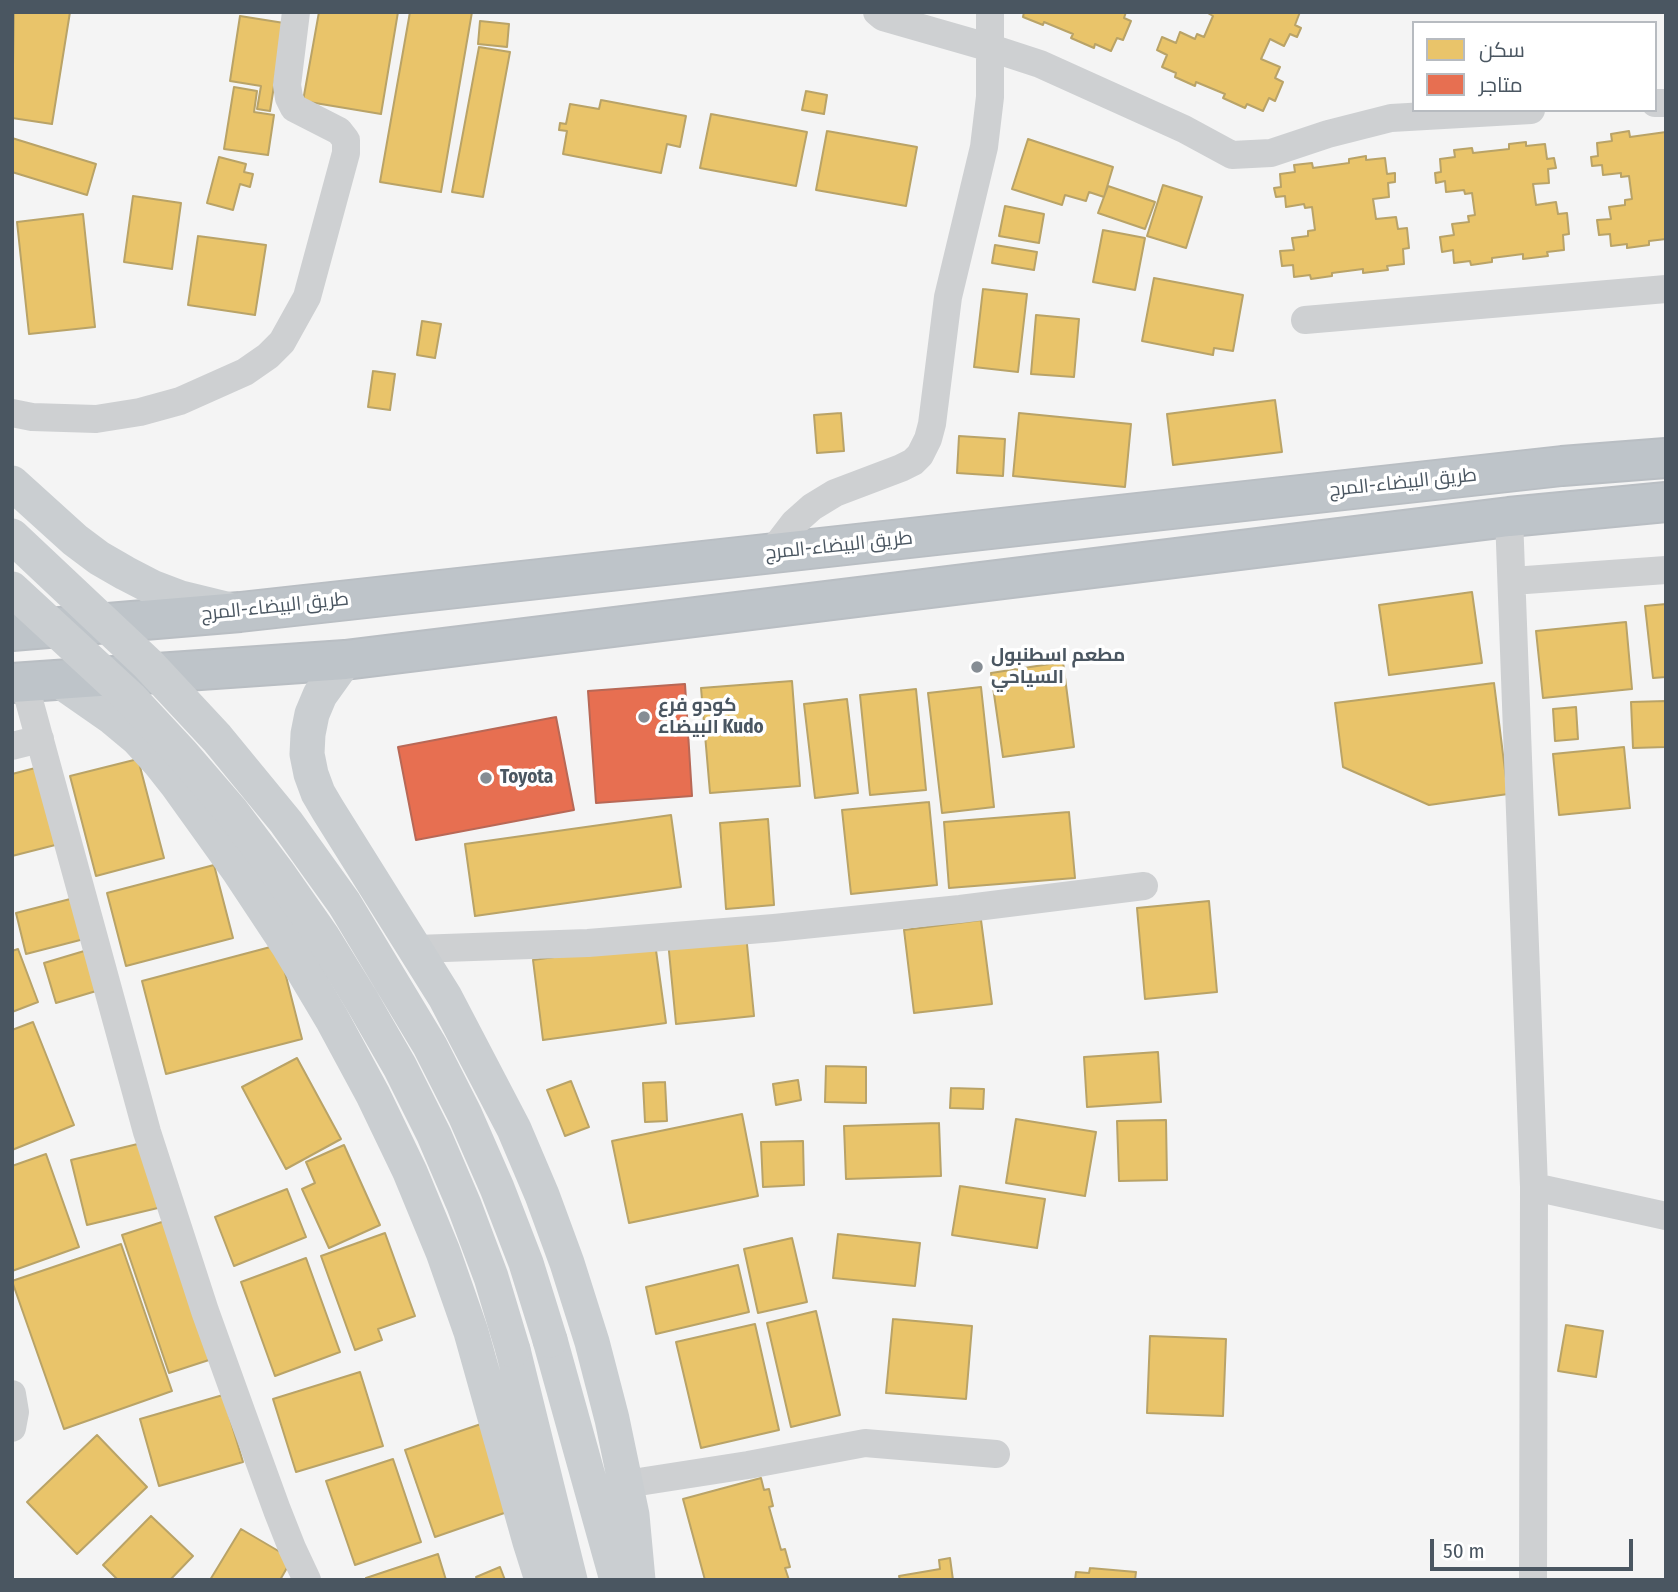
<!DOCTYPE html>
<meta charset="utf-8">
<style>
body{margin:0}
#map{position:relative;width:1678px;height:1592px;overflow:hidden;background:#f4f4f4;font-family:"Fira Sans Condensed",Cairo,sans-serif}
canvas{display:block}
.frame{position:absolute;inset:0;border:14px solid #4a5661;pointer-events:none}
.legend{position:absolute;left:1412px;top:21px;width:245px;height:91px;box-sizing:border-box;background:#fff;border:2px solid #b7bbc0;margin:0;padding:9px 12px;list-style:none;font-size:21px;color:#4a5661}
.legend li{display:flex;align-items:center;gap:14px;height:35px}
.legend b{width:35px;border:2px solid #b7bbc0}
.scale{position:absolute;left:1430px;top:1539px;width:203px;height:32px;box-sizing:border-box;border:4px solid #4a5661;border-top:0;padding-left:9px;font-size:21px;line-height:24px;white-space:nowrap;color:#4a5661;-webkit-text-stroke:5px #fff;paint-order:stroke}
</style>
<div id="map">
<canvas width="1678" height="1592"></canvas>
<div class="frame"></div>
<ul class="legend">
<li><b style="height:19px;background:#e9c46a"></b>سكن</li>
<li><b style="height:19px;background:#e76f51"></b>متاجر</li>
</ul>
<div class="scale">50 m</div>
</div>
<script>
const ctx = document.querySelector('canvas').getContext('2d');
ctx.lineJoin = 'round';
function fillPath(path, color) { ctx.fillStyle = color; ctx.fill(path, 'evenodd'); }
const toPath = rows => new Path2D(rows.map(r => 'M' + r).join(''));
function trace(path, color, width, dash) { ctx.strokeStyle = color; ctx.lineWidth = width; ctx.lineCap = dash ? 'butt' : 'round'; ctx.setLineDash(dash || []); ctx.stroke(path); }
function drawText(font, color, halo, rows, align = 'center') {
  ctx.font = font + ' "Fira Sans Condensed",Cairo,sans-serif'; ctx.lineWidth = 7; ctx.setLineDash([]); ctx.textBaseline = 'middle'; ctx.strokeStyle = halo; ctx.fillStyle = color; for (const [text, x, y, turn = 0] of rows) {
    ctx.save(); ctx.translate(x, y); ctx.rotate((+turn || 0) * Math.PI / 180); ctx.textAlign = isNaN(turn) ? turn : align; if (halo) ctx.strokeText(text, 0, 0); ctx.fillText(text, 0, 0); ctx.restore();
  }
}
const homes = toPath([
 [14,12,70,12,52,124,12,118,14,12],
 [319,12,398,12,381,114,303,101,319,12],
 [410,12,472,12,441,192,380,182,410,12],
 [1024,12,1126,12,1124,18,1131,21,1123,40,1117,38,1111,51,1095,44,1094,48,1071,38,1073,34,1044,22,1043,25,1023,17,1024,12],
 [1300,12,1295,25,1301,28,1297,37,1290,34,1284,46,1270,39,1261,59,1280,67,1275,78,1283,82,1275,101,1269,98,1263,111,1247,104,1245,108,1223,98,1225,94,1196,82,1195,86,1175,77,1176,73,1162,67,1167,55,1157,50,1162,37,1176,43,1180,32,1195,39,1197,34,1204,37,1213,16,1206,12,1300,12],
 [240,16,284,23,270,111,257,109,261,86,230,81,240,16],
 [480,21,509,24,507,47,478,44,480,21],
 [479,47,510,52,483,197,452,192,479,47],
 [234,87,257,91,254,112,274,115,268,155,224,149,234,87],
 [806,91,827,95,824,114,802,110,806,91],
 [601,100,686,116,680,147,667,144,661,173,563,154,567,131,559,130,560,123,566,124,570,104,599,109,601,100],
 [711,114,807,132,796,186,700,168,711,114],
 [827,131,917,147,906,206,816,190,827,131],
 [1629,131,1630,137,1666,132,1666,239,1649,241,1649,245,1627,248,1627,244,1611,246,1610,234,1599,235,1597,220,1611,219,1609,207,1625,205,1625,200,1632,199,1629,176,1621,177,1621,173,1603,175,1602,165,1592,166,1591,157,1598,156,1597,143,1612,141,1611,134,1629,131],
 [12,138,96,164,87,195,12,172,12,138],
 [1028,139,1113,167,1104,197,1089,192,1086,201,1065,195,1062,205,1012,189,1028,139],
 [1526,142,1526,146,1545,144,1547,159,1554,158,1556,168,1548,169,1549,183,1533,184,1536,205,1556,202,1558,214,1567,213,1569,234,1563,235,1564,250,1547,252,1548,256,1523,259,1523,254,1492,258,1492,262,1471,265,1470,261,1454,263,1453,250,1442,252,1440,237,1454,235,1452,224,1469,222,1468,216,1475,215,1472,193,1465,194,1464,190,1446,192,1445,181,1436,183,1435,173,1441,172,1440,159,1455,157,1454,150,1472,148,1473,153,1509,149,1509,144,1526,142],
 [1366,156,1366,160,1385,158,1387,174,1395,173,1395,182,1388,183,1389,197,1373,199,1376,219,1396,217,1398,229,1407,228,1409,248,1403,249,1404,264,1387,266,1388,270,1363,273,1363,269,1332,273,1332,276,1311,279,1310,275,1294,277,1293,265,1282,266,1280,251,1294,250,1292,238,1308,236,1308,231,1315,230,1312,207,1305,208,1304,204,1286,207,1285,196,1276,197,1274,188,1281,187,1280,174,1295,172,1294,165,1312,163,1313,168,1349,163,1349,159,1366,156],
 [219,157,246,164,244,172,253,174,250,187,240,184,233,210,207,203,219,157],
 [1163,185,1202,197,1186,248,1147,236,1163,185],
 [1108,186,1155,202,1145,229,1098,213,1108,186],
 [133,196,181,203,172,269,124,262,133,196],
 [1005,206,1044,214,1039,243,999,236,1005,206],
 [83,214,95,327,29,334,17,222,83,214],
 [1103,230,1145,238,1135,290,1093,282,1103,230],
 [198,236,266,245,255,315,188,305,198,236],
 [995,245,1037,252,1034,270,992,263,995,245],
 [1154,278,1243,295,1233,351,1214,348,1213,355,1142,341,1154,278],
 [983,289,1027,294,1018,372,974,367,983,289],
 [1036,315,1079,319,1074,377,1031,374,1036,315],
 [422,321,441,324,435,358,417,355,422,321],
 [373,371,395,374,390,410,368,407,373,371],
 [1275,400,1282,452,1173,465,1167,414,1275,400],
 [841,413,844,451,817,453,814,415,841,413],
 [1019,413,1131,424,1125,487,1013,476,1019,413],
 [959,436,1005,439,1003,476,957,473,959,436],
 [1472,592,1482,663,1389,675,1379,605,1472,592],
 [1666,604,1666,677,1653,678,1645,606,1666,604],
 [1626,622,1632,689,1543,698,1536,631,1626,622],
 [1063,662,1074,747,1003,757,991,673,1063,662],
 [792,681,800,786,710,793,701,688,792,681],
 [1494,683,1508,794,1429,805,1343,767,1335,703,1494,683],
 [981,687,994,807,942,813,928,693,981,687],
 [916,689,926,790,870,795,860,695,916,689],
 [847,699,858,793,815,798,804,704,847,699],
 [1666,701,1666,747,1633,748,1631,702,1666,701],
 [1576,707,1578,739,1555,741,1553,709,1576,707],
 [1624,747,1630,808,1559,815,1553,754,1624,747],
 [138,759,164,858,96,876,70,776,138,759],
 [47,765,67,842,12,856,12,774,47,765],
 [929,802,937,885,851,894,842,810,929,802],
 [1069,812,1075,878,949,888,944,822,1069,812],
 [671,815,681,887,475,916,465,844,671,815],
 [768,819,774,905,726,909,720,823,768,819],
 [214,865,233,938,126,966,107,893,214,865],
 [78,897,88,938,26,954,16,913,78,897],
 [1209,901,1217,992,1145,999,1137,908,1209,901],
 [981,920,992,1004,914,1013,904,930,981,920],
 [746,934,754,1016,676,1024,668,941,746,934],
 [655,943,666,1023,543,1040,533,960,655,943],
 [278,945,302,1039,166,1074,142,981,278,945],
 [18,949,38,1002,12,1012,12,951,18,949],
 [91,949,103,989,56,1003,44,963,91,949],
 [33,1022,74,1125,12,1150,12,1030,33,1022],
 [1158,1052,1161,1102,1087,1107,1084,1057,1158,1052],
 [297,1058,341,1139,286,1169,242,1087,297,1058],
 [826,1066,866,1067,866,1103,825,1102,826,1066],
 [798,1080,801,1100,776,1105,773,1084,798,1080],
 [571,1081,589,1127,565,1136,547,1090,571,1081],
 [665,1082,667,1121,645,1122,643,1083,665,1082],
 [951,1088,984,1089,983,1109,950,1108,951,1088],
 [742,1114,758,1196,629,1223,612,1141,742,1114],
 [1016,1119,1096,1132,1085,1196,1006,1183,1016,1119],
 [1166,1120,1167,1180,1119,1181,1117,1121,1166,1120],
 [939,1123,941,1176,846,1179,844,1126,939,1123],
 [803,1141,804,1185,763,1187,761,1142,803,1141],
 [146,1142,162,1207,87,1225,71,1160,146,1142],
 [344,1145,380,1225,329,1248,302,1189,315,1183,306,1162,344,1145],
 [46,1154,79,1247,12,1271,12,1166,46,1154],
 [960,1186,1045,1199,1037,1248,952,1235,960,1186],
 [287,1189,306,1237,234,1266,215,1217,287,1189],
 [165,1221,212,1359,169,1373,122,1235,165,1221],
 [385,1233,415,1316,378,1329,382,1340,355,1350,321,1256,385,1233],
 [838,1234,920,1243,915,1286,833,1278,838,1234],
 [792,1238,807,1302,758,1313,744,1249,792,1238],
 [121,1244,172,1391,64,1429,12,1281,121,1244],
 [306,1258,340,1352,275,1376,241,1282,306,1258],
 [738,1265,749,1312,656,1334,646,1287,738,1265],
 [816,1311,840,1415,791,1427,767,1323,816,1311],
 [893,1319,972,1326,966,1399,886,1393,893,1319],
 [755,1324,779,1430,701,1448,676,1342,755,1324],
 [1566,1325,1603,1331,1596,1377,1558,1371,1566,1325],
 [1150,1336,1226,1339,1223,1416,1147,1413,1150,1336],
 [360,1372,383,1446,296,1472,273,1399,360,1372],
 [223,1395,243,1462,159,1486,140,1419,223,1395],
 [481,1424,510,1511,435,1537,405,1450,481,1424],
 [97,1435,147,1487,77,1554,27,1502,97,1435],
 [393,1459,421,1542,355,1565,326,1481,393,1459],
 [761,1478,764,1490,769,1489,773,1506,769,1507,781,1550,785,1549,790,1567,785,1568,789,1580,705,1580,683,1499,761,1478],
 [151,1516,193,1556,170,1580,118,1580,103,1565,151,1516],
 [241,1529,292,1559,280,1580,210,1580,241,1529],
 [438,1554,446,1580,367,1580,366,1578,438,1554],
 [950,1558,953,1580,900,1580,899,1576,940,1569,939,1560,950,1558],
 [500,1567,505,1580,478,1580,476,1577,500,1567],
 [1090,1568,1136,1572,1135,1580,1075,1580,1076,1572,1089,1573,1090,1568]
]);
const shops = toPath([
 [685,684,692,796,596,803,588,691,685,684],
 [556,717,574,810,416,840,398,747,556,717]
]);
const minor = toPath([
 [877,12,883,17,991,48,1040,64,1184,129,1232,155,1271,153,1328,134,1391,118,1531,110],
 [1655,103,1666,103],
 [1305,320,1666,289],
 [12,413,32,417,96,419,140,412,180,401,245,372,268,356,282,342,307,297,346,153,346,140,339,131,294,108,289,98,287,85,296,12],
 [1509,517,1534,1187,1533,1580],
 [771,553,794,523,812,507,835,493,901,468,913,462,920,455,928,439,932,424,948,297,984,147,990,97,990,12],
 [1512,581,1666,570],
 [24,682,147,1132,205,1311,241,1411,277,1510,292,1548,307,1580],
 [12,746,40,739],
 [416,949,588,943,774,928,960,909,1144,886],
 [1534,1187,1666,1216],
 [12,1394,15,1412,12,1428],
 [626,1484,748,1465,865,1443,996,1454]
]);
const major = toPath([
 [12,483,75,540,99,558,125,573,152,587,181,598,226,609],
 [345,660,320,695,312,714,308,734,307,754,311,774,318,793,328,810,445,997,514,1129,542,1195,567,1263,592,1342,612,1419,632,1515,638,1580],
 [57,679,113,718,137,738,159,762,178,786,239,871,288,945,332,1019,373,1095,410,1172,443,1252,471,1332,530,1542,542,1580],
 [550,1340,617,1580],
 [513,1350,570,1580]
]);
const highway = toPath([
 [12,631,240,612,1562,466,1666,458],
 [12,683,345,660,1509,517,1666,502]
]);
const majorBridge = toPath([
 [12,536,148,664,217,738,286,822,344,903,430,1046,465,1115,497,1188,526,1263,550,1340],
 [12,589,130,698,182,754,232,812,278,873,322,936,362,1001,400,1067,434,1135,464,1205,491,1277,513,1350]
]);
const markers = [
 [977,667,7,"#868d94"],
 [644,717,7,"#868d94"],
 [486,778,7,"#868d94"]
];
const streetNames = [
 ["طريق البيضاء-المرج",1403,483,-6],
 ["طريق البيضاء-المرج",839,546,-6],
 ["طريق البيضاء-المرج",275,607,-6]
];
const poiNames = [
 ["مطعم اسطنبول",991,656],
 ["السياحي",991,678],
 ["كودو فرع",658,706],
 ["البيضاء Kudo",658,728],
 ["Toyota",500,778]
];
fillPath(homes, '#e9c46a');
trace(homes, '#b9a367', 2);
fillPath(shops, '#e76f51');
trace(shops, '#b86856', 2);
trace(highway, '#b9bec3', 42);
trace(minor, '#ced0d2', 28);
trace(major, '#caced1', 35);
trace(highway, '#bec4c9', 38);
trace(majorBridge, '#caced1', 35);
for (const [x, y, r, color] of markers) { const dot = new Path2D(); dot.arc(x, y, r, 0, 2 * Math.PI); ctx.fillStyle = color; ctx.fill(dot); trace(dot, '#fff', 2.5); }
drawText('19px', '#4a5661', '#fff', streetNames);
drawText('bold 19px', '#4a5661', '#fff', poiNames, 'left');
</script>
